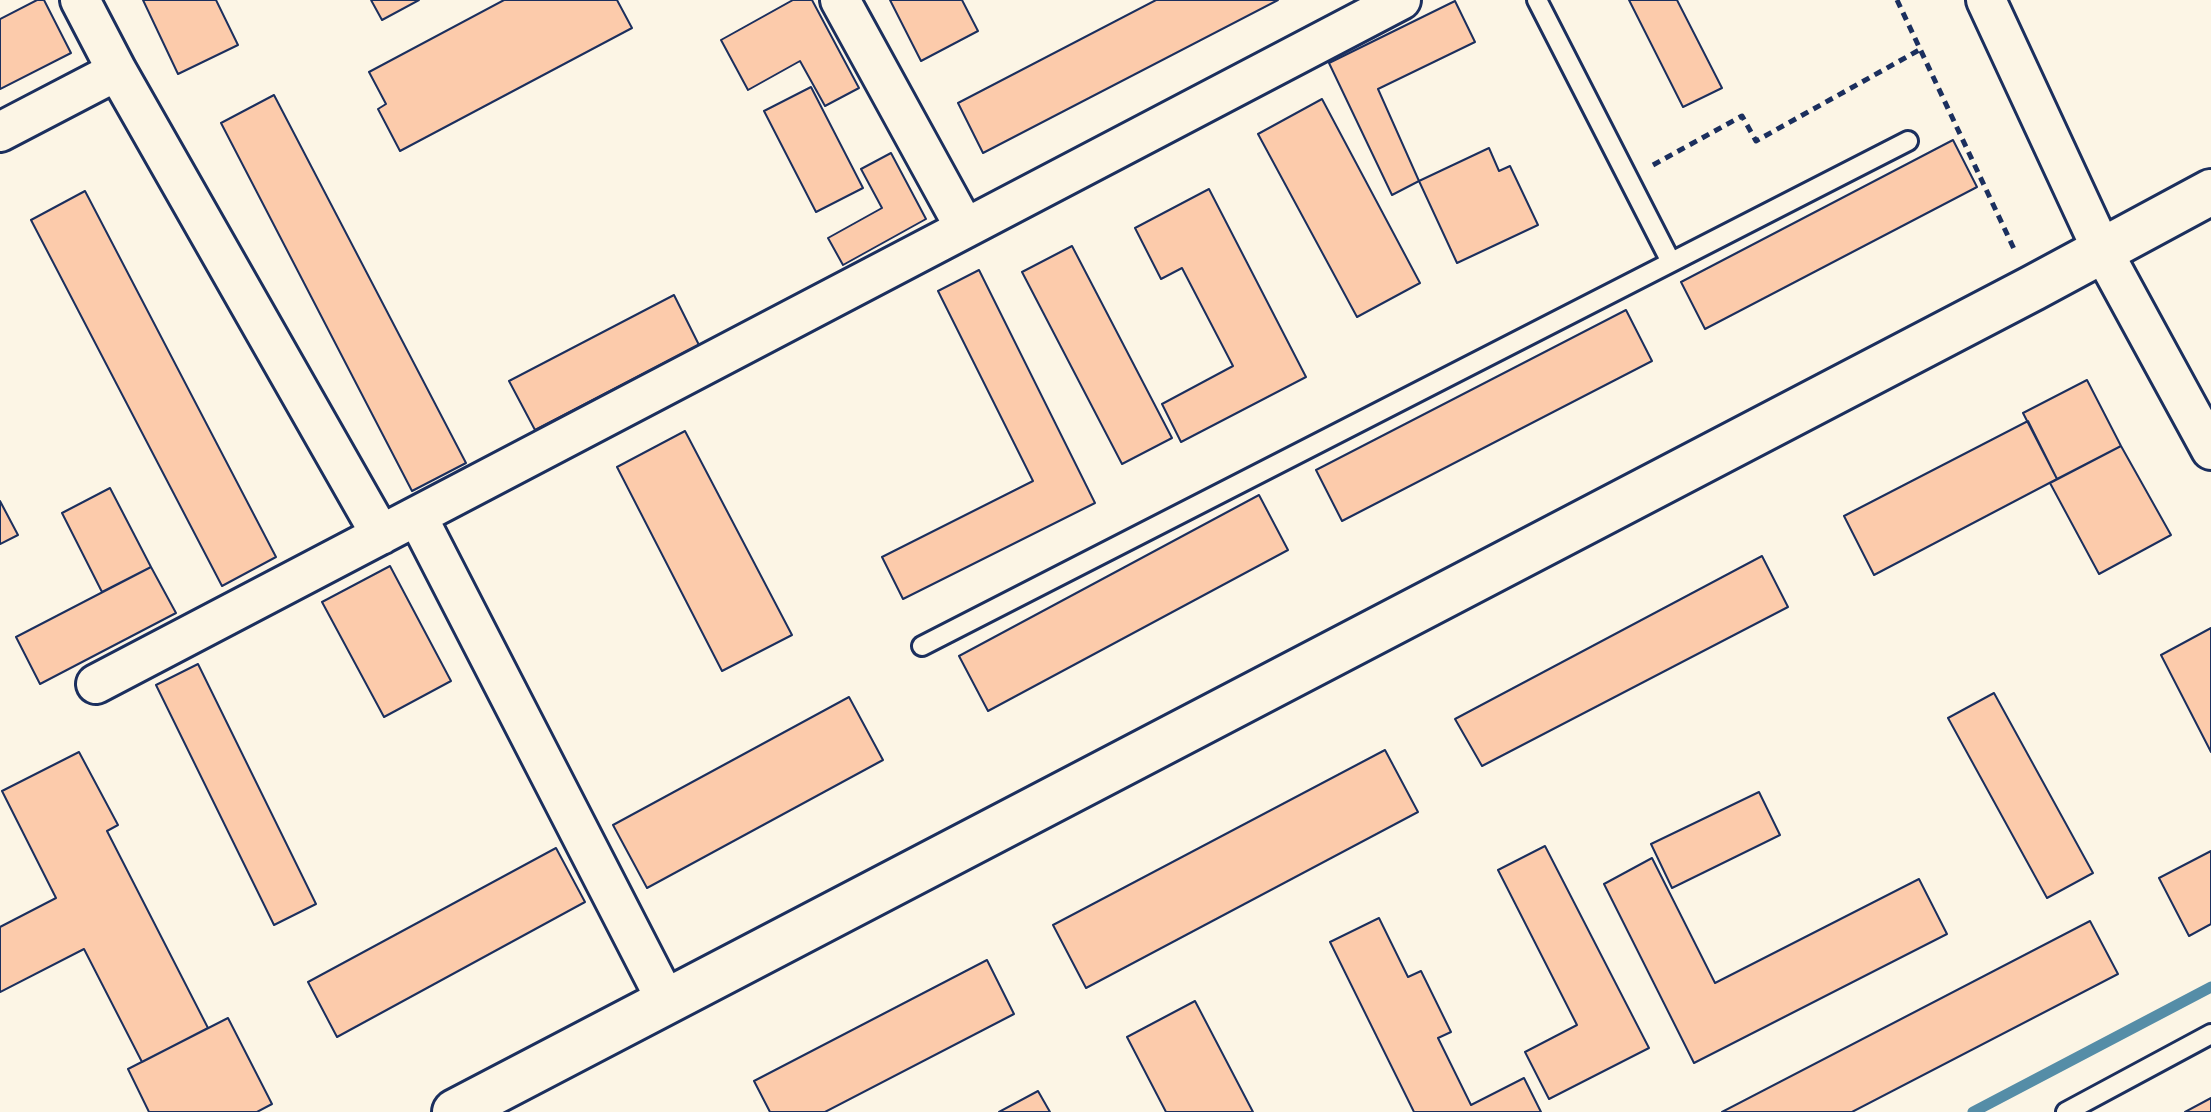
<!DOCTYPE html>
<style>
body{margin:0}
canvas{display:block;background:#fcf5e5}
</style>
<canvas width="2211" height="1112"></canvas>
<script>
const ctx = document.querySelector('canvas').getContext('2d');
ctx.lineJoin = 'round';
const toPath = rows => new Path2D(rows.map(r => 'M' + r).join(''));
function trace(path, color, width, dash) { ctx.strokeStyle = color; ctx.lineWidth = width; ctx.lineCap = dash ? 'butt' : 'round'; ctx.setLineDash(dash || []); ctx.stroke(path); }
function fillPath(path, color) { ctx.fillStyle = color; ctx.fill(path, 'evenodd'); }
const stream = toPath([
 [1973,1112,2211,987]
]);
const building = toPath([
 [37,0,44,0,71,53,0,89,0,19,37,0],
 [143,0,216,0,238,45,178,74,143,0],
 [371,0,419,0,382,20,371,0],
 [504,0,617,0,632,28,400,151,378,109,386,104,369,72,504,0],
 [793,0,812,0,859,88,825,106,800,61,748,90,721,40,793,0],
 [890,0,962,0,978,31,921,61,890,0],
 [1156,0,1278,0,983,153,958,103,1156,0],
 [1629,0,1677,0,1722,88,1683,107,1629,0],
 [1455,1,1475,42,1378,89,1419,181,1392,195,1329,63,1455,1],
 [811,87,863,188,816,212,764,111,811,87],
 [274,95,466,463,412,491,221,123,274,95],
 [1322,99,1420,283,1357,317,1258,134,1322,99],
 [1953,140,1977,187,1705,329,1681,282,1953,140],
 [1489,148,1499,171,1510,166,1538,225,1457,263,1419,181,1489,148],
 [891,153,926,219,843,265,828,238,882,208,861,169,891,153],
 [1209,189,1306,377,1181,442,1162,404,1233,366,1182,268,1161,279,1135,228,1209,189],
 [85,191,276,557,222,586,31,220,85,191],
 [1072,246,1172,438,1122,464,1022,272,1072,246],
 [979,270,1095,503,903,599,882,557,1033,481,938,291,979,270],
 [674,295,699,345,535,430,509,381,674,295],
 [1626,310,1652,361,1342,521,1316,470,1626,310],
 [2087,380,2121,446,2057,479,2023,413,2087,380],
 [2028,421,2057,479,1874,575,1844,516,2028,421],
 [685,431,792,635,722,671,617,467,685,431],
 [2121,446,2171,535,2099,574,2050,483,2121,446],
 [110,488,151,567,102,592,62,513,110,488],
 [1259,495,1288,550,988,711,959,656,1259,495],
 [0,501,18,535,0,544,0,501],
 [1762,556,1788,607,1482,766,1455,719,1762,556],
 [390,566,451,681,384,717,322,602,390,566],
 [151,567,176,613,40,684,16,637,151,567],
 [2211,628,2211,752,2161,655,2211,628],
 [198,664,316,904,274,925,156,685,198,664],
 [1994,693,2093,873,2047,898,1948,718,1994,693],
 [849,697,883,760,647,888,613,825,849,697],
 [1385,750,1418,812,1086,988,1053,925,1385,750],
 [79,752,118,825,107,831,208,1028,142,1062,84,949,0,992,0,927,56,898,2,791,79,752],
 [1759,792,1780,835,1672,888,1651,844,1759,792],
 [1545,846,1649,1048,1549,1099,1525,1052,1577,1025,1498,870,1545,846],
 [556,848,585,902,337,1037,308,982,556,848],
 [2211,851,2211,924,2189,936,2159,878,2211,851],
 [1652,858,1715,983,1919,879,1947,934,1694,1063,1604,884,1652,858],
 [1379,918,1408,977,1421,971,1451,1032,1438,1038,1471,1105,1524,1078,1541,1112,1414,1112,1330,942,1379,918],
 [2090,921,2118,974,1852,1112,1722,1112,2090,921],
 [987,960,1014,1014,825,1112,770,1112,754,1081,987,960],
 [1195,1001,1253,1112,1166,1112,1127,1037,1195,1001],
 [228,1018,272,1104,257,1112,149,1112,128,1069,228,1018],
 [1038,1091,1050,1112,999,1112,1038,1091],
 [2211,1098,2211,1112,2185,1112,2211,1098]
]);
const path = toPath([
 [1897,0,2015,251],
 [1653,165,1742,116,1756,141,1921,49]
]);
const lane = toPath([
 [1537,0,1671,262],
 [922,646,1908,141],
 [2066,1112,2211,1034]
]);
const street = toPath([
 [80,0,117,71,381,535],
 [840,0,965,228],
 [1986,0,2102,250,2211,450],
 [0,132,117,71],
 [417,516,667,1002],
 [96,684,1401,0]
]);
const secondary = toPath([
 [455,1112,2033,288,2211,192]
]);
trace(stream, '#558da7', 11);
fillPath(building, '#fccbab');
trace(building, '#1b2f5e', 2);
trace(lane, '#1b2f5e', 24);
trace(street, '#1b2f5e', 44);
trace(secondary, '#1b2f5e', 50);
trace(path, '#1b2f5e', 5, [8, 6]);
trace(lane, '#fcf5e5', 18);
trace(street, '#fcf5e5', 38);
trace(secondary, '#fcf5e5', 44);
</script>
